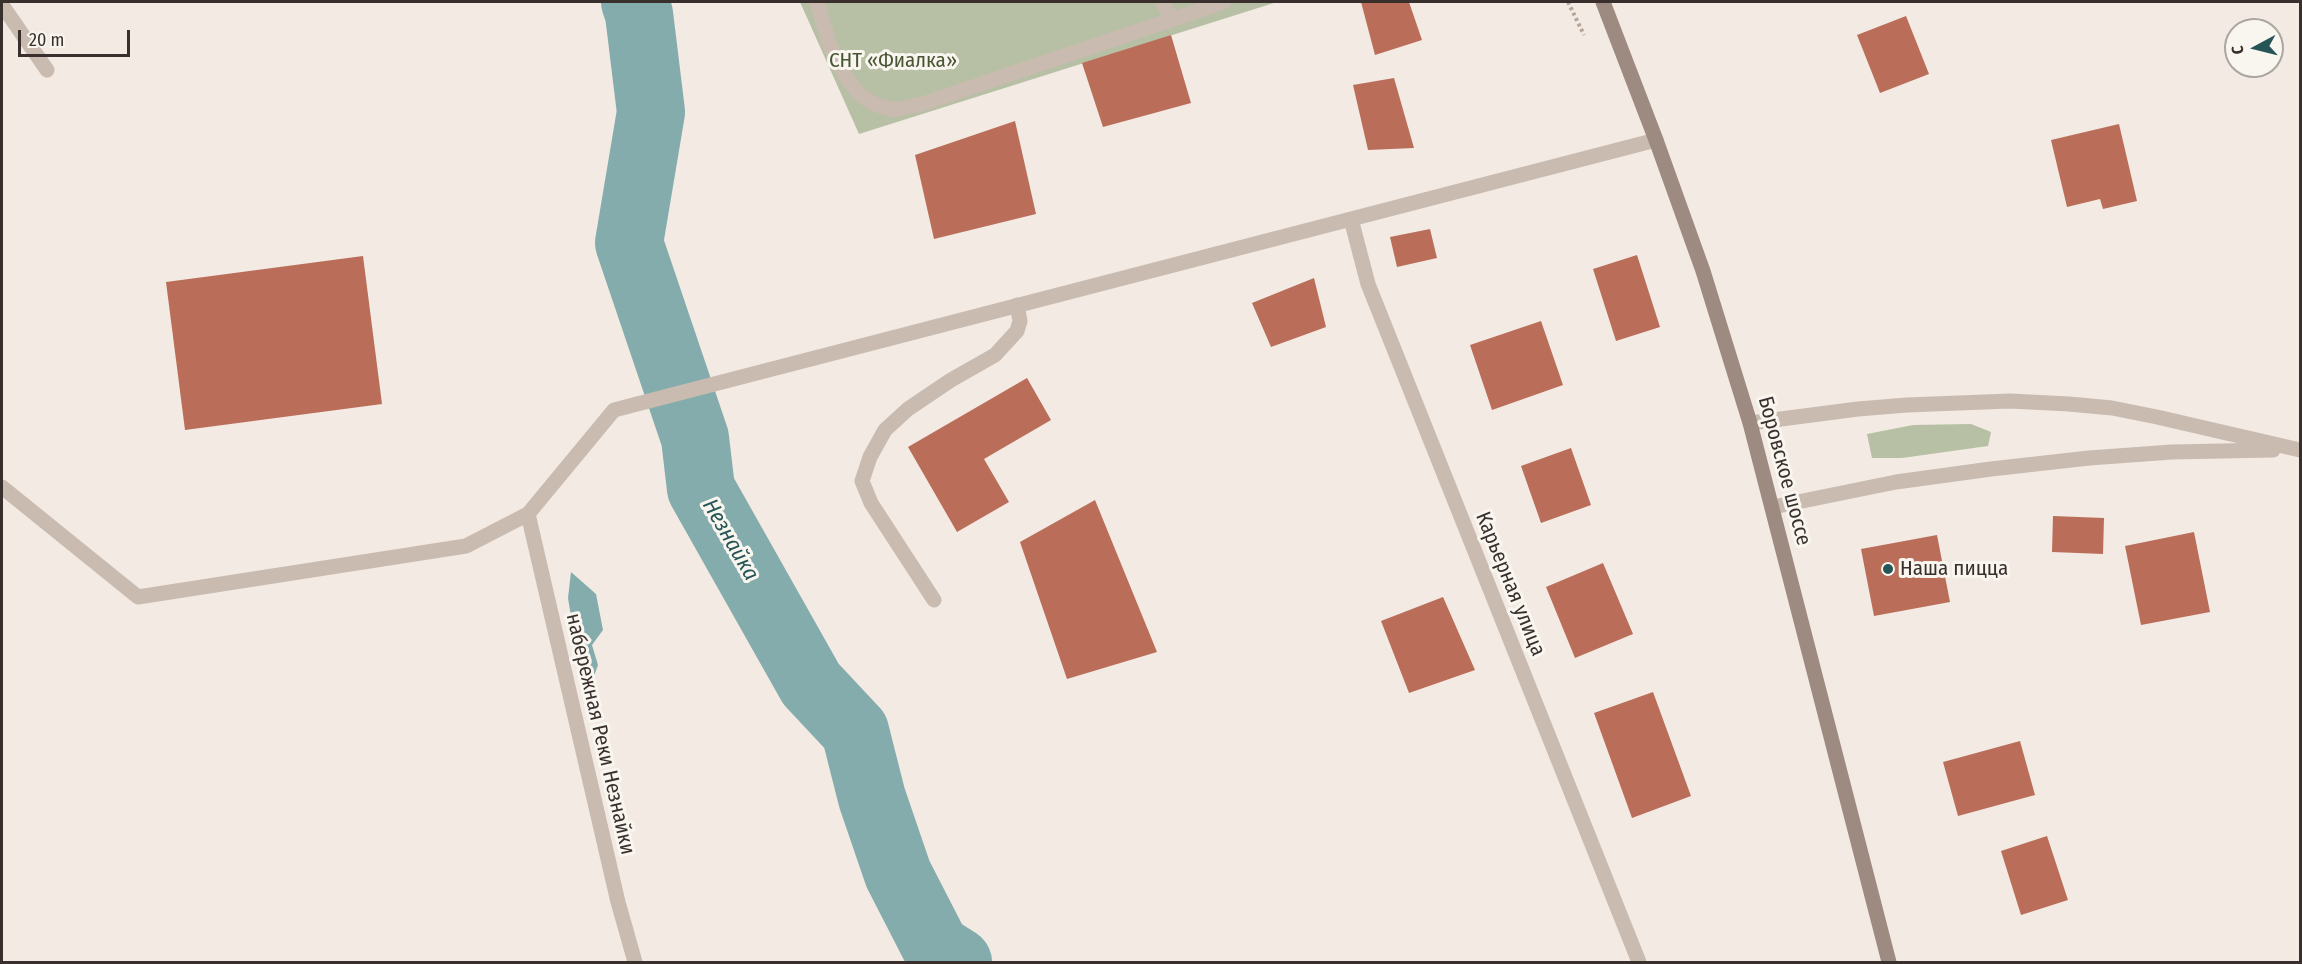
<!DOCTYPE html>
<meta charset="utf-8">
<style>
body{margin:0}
#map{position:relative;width:2302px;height:964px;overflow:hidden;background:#f2eae3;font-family:"Fira Sans Condensed",sans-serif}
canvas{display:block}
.frame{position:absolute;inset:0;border:3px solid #39302d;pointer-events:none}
.north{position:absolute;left:2224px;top:18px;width:60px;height:60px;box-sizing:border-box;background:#f9f5ef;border:2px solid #aca6a1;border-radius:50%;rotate:263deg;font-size:16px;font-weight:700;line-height:24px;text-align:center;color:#39302d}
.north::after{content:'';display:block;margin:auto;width:21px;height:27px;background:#265557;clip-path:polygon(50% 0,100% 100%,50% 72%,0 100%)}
.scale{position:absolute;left:18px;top:30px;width:112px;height:27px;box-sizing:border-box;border:3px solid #39302d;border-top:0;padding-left:8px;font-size:18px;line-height:21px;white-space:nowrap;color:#39302d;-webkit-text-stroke:4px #f9f5ef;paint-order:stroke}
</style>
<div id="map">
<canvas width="2302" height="964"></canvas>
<div class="frame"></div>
<div class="north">С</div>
<div class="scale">20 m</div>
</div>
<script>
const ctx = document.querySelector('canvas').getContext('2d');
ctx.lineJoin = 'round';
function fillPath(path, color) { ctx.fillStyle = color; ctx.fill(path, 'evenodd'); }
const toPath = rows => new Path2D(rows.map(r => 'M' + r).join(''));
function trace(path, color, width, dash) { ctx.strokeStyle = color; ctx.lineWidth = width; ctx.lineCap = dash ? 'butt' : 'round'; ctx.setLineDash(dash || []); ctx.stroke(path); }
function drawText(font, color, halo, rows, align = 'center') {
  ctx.font = font + ' "Fira Sans Condensed",sans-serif'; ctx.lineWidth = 6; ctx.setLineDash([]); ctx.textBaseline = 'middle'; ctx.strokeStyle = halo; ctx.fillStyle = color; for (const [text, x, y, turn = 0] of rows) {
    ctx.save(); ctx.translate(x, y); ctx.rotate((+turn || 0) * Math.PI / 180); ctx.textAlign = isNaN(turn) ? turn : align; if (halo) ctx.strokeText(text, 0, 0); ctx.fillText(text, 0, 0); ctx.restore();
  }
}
const green = toPath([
 [800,2,1277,2,859,134],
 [1971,424,1991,432,1988,446,1902,458,1872,458,1867,434,1913,425]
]);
const water = toPath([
 [571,572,596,594,603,630,592,645,598,665,594,676,574,635,568,598]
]);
const river = toPath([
 [635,2,639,14,651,112,629,243,695,438,701,489,811,684,855,731,872,798,898,874,936,948,958,962]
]);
const building = toPath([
 [1361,2,1409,2,1422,40,1375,55],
 [1906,16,1929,74,1880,93,1857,35],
 [1171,35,1191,103,1103,127,1082,63],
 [1394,78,1414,148,1368,150,1353,85],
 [1015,121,1036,214,934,239,915,155],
 [2119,124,2137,201,2103,209,2100,199,2067,207,2051,140],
 [1430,229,1437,258,1397,267,1390,237],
 [1637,255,1660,327,1616,341,1593,269],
 [363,256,382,404,185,430,166,282],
 [1314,278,1326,327,1271,347,1252,303],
 [1541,321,1563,385,1492,410,1470,345],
 [1027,378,1051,420,984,459,1009,502,957,532,908,447],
 [1571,448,1591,505,1541,523,1521,466],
 [1095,500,1157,652,1067,679,1020,542],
 [2053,516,2104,518,2103,554,2052,552],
 [2194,532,2210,612,2141,625,2125,546],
 [1937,535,1950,602,1874,616,1861,549],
 [1603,563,1633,634,1575,658,1546,587],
 [1443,597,1475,670,1409,693,1381,621],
 [1653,692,1691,796,1632,818,1594,713],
 [2020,741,2035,795,1958,816,1943,762],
 [2047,836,2068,900,2021,915,2001,851]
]);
const path = toPath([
 [1568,2,1584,35]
]);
const service = toPath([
 [1162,2,1172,19],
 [2,5,47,70],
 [1750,423,1858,409,1907,405,2010,401,2069,404,2112,408,2157,417,2300,450],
 [1773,507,1896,482,1991,469,2089,458,2172,452,2273,450],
 [934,600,871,503,862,481,870,457,885,430,908,409,951,380,995,355,1017,331,1020,321,1017,305]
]);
const minor = toPath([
 [817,2,830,46,845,76,860,95,876,105,895,110,922,104,1224,2],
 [1351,219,1368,284,1639,962],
 [2,487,138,597,466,546,528,514,614,410,1656,140],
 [528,514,618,902,635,962]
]);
const secondary = toPath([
 [1603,2,1656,140,1703,271,1750,423,1889,962]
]);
const markers = [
 [1888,569,6,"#265557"]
];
const parkNames = [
 ["СНТ «Фиалка»",893,61]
];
const streetNames = [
 ["Боровское шоссе",1784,471,75],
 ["Карьерная улица",1510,584,68],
 ["набережная Реки Незнайки",600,734,77]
];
const poiNames = [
 ["Наша пицца",1900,569]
];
const waterNames = [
 ["Незнайка",730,540,60]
];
fillPath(green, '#b7c0a4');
fillPath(water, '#85acac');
trace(river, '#85acac', 68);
fillPath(building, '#ba6e59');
trace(path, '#b5a59a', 4, [3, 3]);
trace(service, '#c9bbb0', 15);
trace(minor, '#c9bbb0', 15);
trace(secondary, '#9d8a81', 15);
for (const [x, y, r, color] of markers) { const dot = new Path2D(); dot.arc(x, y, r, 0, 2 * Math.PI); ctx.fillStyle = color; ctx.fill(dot); trace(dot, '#f9f5ef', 2); }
drawText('21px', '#495533', '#f9f5ef', parkNames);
drawText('21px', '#39302d', '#f9f5ef', streetNames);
drawText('21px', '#39302d', '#f9f5ef', poiNames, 'left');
drawText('italic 22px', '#265557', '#f9f5ef', waterNames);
</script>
